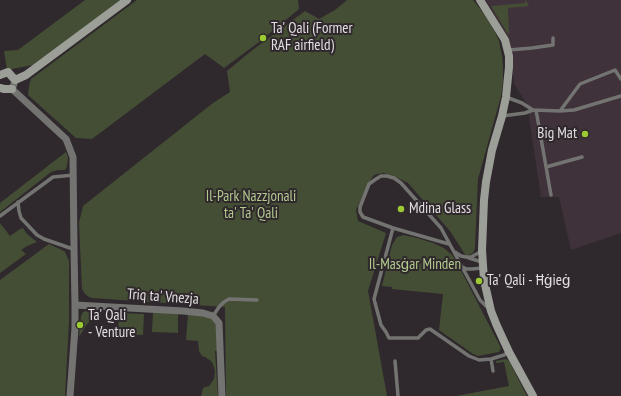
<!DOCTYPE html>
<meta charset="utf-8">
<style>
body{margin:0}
canvas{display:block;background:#2f282c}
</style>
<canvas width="621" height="396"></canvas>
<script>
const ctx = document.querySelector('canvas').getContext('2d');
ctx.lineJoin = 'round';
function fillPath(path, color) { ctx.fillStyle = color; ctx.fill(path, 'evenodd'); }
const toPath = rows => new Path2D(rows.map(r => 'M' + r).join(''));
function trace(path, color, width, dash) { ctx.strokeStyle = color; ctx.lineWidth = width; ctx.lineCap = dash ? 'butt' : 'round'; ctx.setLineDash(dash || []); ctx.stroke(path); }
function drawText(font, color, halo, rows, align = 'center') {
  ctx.font = font + ' "PT Sans Narrow",sans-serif'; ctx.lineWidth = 4; ctx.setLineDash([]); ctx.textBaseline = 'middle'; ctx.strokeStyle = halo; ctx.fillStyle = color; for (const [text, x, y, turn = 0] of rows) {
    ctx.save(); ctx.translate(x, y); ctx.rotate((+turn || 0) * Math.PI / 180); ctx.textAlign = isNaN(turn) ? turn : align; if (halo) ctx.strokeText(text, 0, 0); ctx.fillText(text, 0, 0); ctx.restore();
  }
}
const built = toPath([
 [486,0,621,0,621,233,571,250,559,197,541,197,527,104,514,84,509,39]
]);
const green = toPath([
 [85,0,124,0,33,65,7,70,4,51,18,50],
 [137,0,298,0,299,9,259,42,224,68,205,54,92,139,76,138,28,95,29,86,31,79],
 [347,0,473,0,484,14,495,32,499,41,502,56,503,67,503,81,501,96,478,179,475,248,473,253,466,256,450,231,408,183,394,176,383,173,374,175,370,181,356,210,358,221,386,233,368,291,387,396,226,396,225,307,92,298,89,297,85,294,82,289,79,223,83,206,213,103,230,92,227,71,250,52,305,11,319,19,335,10],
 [525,0,528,4,529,6,508,8,509,34,508,34,491,6,525,3],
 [66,152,68,157,67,166,65,170,58,170,51,172,0,212,0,203],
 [0,223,10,236,20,229,23,228,27,234,37,242,27,246,21,250,26,254,0,273],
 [404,235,417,238,433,243,444,248,452,255,455,259,501,348,499,352,478,356,473,354,439,330,443,294,392,289,392,287,382,286,392,245,397,237],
 [49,244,62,250,65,252,69,261,69,321,65,396,0,396,0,280],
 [87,311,97,311,97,315,92,318,85,327,79,337,81,316,83,312],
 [153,312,178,313,178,333,152,332],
 [119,313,144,314,143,335,118,334],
 [188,314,202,315,210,318,215,323,217,328,217,351,215,351,218,396,201,396,203,388,209,386,214,379,215,371,213,364,211,361,205,357,202,356,199,351,198,341,186,340],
 [506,359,509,361,527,396,456,396,509,386,504,362,496,363,496,361]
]);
const service = toPath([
 [509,50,532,48,553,45,553,38],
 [506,97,522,103,533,110],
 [536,110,551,195],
 [560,111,574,110,621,96],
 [502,116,525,113,533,110,560,111,580,84,615,70,621,79],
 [546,167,582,157],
 [18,202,19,211,21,218,37,235,44,239,73,249],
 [0,216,53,177,74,175],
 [393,228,449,244],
 [455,252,461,256,466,257,471,257,482,251],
 [469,258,482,262],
 [462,267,467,269,472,269,482,268],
 [489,309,480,300,441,228,401,183,394,178,387,176,381,176,376,179,369,184,360,207,360,212,363,217,393,228,374,299,381,325,386,332,389,338,418,338,426,330,430,329,469,356,479,360,491,359,504,355,508,352],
 [213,316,219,307,224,302,229,299,257,300],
 [491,359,493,371],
 [395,361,398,396]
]);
const minor = toPath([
 [14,84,12,89,66,139,73,157,74,249,75,305,75,328,70,396],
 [75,305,183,311,203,313,213,316,219,323,222,396]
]);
const secondary = toPath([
 [480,0,505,40,509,56,509,67,506,97,502,116,492,150,486,182,484,200,482,250,484,280,491,311,497,326,509,352,533,396],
 [0,75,8,72,15,80,26,75,127,0],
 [0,88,4,89,12,89]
]);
const markers = [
 [263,38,4,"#9cca32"],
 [585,134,4,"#9cca32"],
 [401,209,4,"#9cca32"],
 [479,281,4,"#9cca32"],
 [80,325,4,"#9cca32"]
];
const poiNames = [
 ["Ta' Qali (Former",271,29],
 ["RAF airfield)",271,46],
 ["Big Mat",577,134,"right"],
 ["Mdina Glass",409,209],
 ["Ta' Qali - Ħġieġ",487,281],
 ["Ta' Qali",88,316],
 ["- Venture",88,333]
];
const parkNames = [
 ["Il-Park Nazzjonali",251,197],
 ["ta' Ta' Qali",251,214],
 ["Il-Masġar Minden",415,265]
];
const streetNames = [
 ["Triq ta' Vnezja",163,297,4]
];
fillPath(built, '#3f323a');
fillPath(green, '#444e35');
trace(service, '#737471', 3.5);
trace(minor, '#737471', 7);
trace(secondary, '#9c9e98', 8);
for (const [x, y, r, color] of markers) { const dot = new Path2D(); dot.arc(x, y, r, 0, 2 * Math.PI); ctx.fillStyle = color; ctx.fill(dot); trace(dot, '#2f282c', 1.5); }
drawText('15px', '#e3dee1', '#2f282c', poiNames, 'left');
drawText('15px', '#b2ca8e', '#2f282c', parkNames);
drawText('15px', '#e3dee1', '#2f282c', streetNames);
</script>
